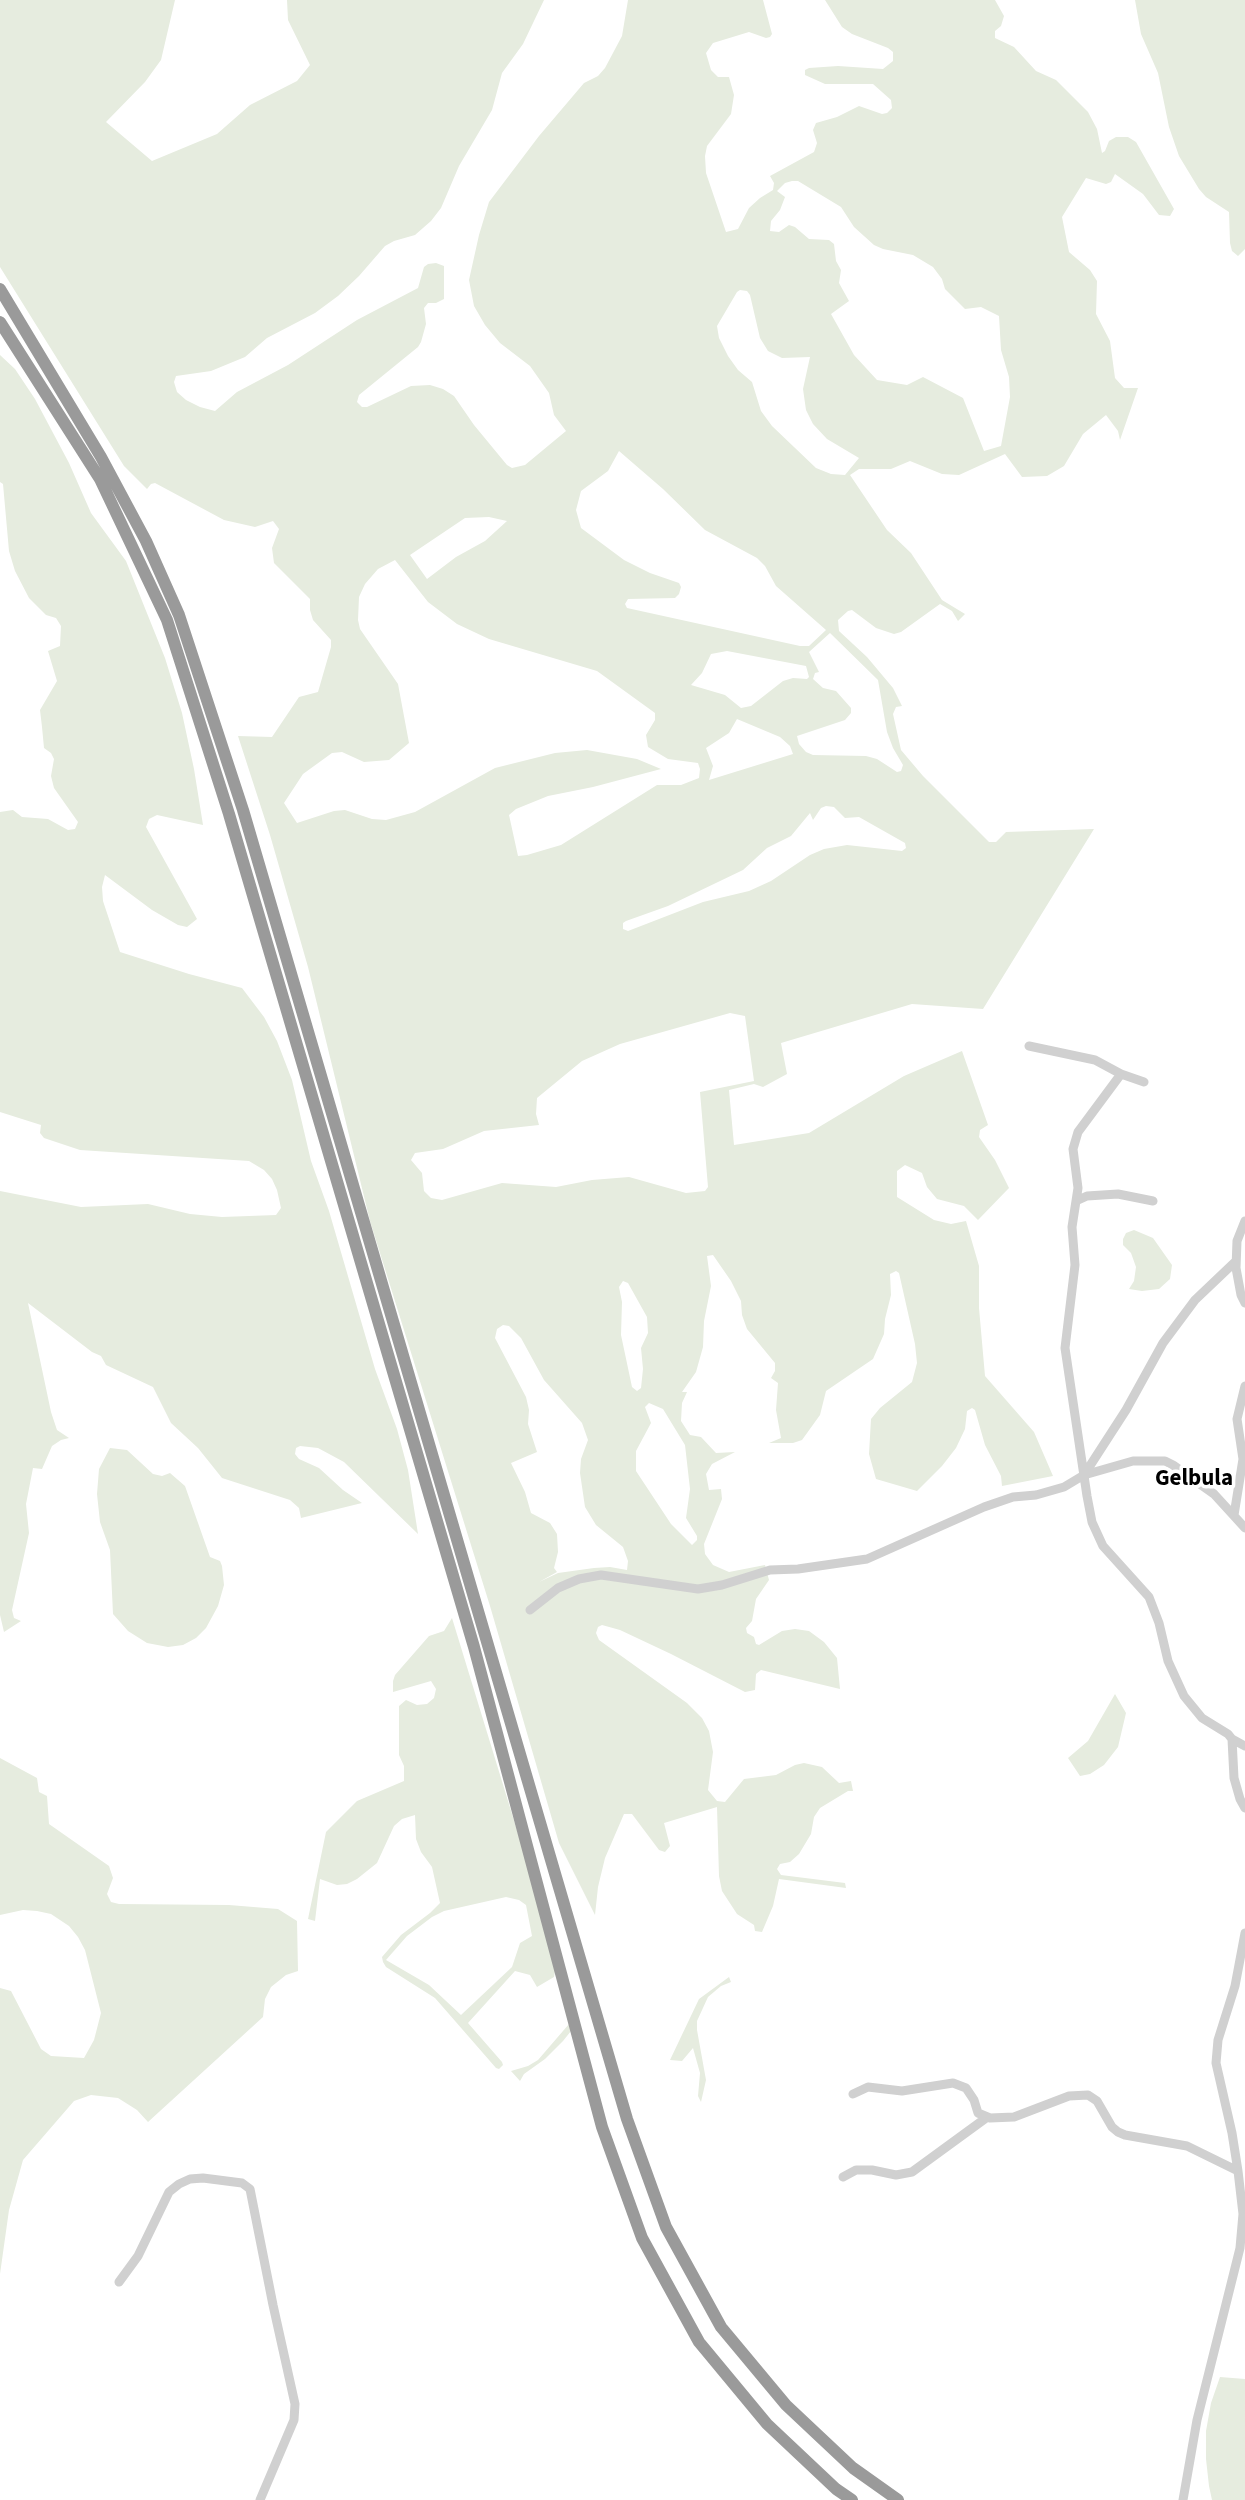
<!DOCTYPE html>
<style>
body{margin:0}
canvas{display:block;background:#fff}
</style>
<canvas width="1245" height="2500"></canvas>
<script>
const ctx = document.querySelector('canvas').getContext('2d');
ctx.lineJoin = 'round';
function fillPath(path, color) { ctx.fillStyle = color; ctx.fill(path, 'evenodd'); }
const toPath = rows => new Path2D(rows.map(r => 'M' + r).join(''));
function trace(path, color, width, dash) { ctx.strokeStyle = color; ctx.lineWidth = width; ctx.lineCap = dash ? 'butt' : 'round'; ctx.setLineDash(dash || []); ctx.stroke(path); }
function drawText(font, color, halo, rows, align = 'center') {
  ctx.font = font + ' "Source Sans 3",sans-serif'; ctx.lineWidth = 7; ctx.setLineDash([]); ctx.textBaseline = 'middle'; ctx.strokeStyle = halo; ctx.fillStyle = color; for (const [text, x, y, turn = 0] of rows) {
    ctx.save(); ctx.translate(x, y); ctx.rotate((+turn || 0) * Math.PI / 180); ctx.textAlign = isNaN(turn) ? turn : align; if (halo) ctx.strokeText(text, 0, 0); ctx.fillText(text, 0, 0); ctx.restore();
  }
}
const green = toPath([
 [0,0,175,0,161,60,145,82,106,122,152,161,217,134,250,105,297,81,310,65,288,20,287,0,544,0,523,44,502,73,492,110,459,166,441,208,431,221,415,235,394,241,385,246,359,276,338,296,315,313,267,338,245,357,211,371,176,376,174,382,177,392,186,400,200,407,215,411,237,392,288,365,357,320,418,288,424,267,428,264,436,263,444,266,444,299,436,303,428,303,424,308,426,324,421,342,418,347,359,395,357,402,362,407,367,407,411,386,430,385,443,389,454,396,474,425,507,465,512,468,525,465,566,431,554,415,549,393,530,366,500,343,485,325,474,306,469,280,479,235,489,202,539,136,584,83,598,76,605,68,622,36,628,0,763,0,772,34,770,37,766,38,749,32,713,43,706,53,711,70,718,77,729,77,734,95,731,114,707,146,705,156,706,173,726,232,738,229,749,208,760,198,773,190,774,183,770,176,814,152,817,143,813,130,816,123,837,117,859,106,882,114,887,113,892,108,891,100,873,84,825,84,805,75,805,70,809,68,838,66,883,69,893,61,893,52,888,48,852,34,842,27,825,0,995,0,1004,16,1001,26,995,31,995,38,1014,47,1036,71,1056,80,1088,112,1097,129,1102,153,1105,151,1109,141,1116,137,1128,137,1136,142,1174,209,1170,216,1159,215,1143,194,1115,174,1111,182,1106,184,1086,178,1062,217,1069,252,1090,270,1097,281,1096,314,1110,341,1115,378,1124,388,1138,388,1120,440,1118,431,1106,415,1083,434,1064,466,1047,476,1022,477,1005,454,959,475,942,474,910,461,891,469,859,469,850,475,887,530,911,553,942,600,965,614,958,621,952,611,940,604,901,632,894,634,876,628,852,610,848,611,838,620,839,631,867,657,893,688,902,706,896,707,893,714,901,750,923,776,989,842,996,842,1006,832,1094,829,983,1009,912,1004,781,1043,787,1074,763,1087,754,1084,729,1090,734,1145,809,1133,904,1076,962,1051,988,1125,980,1130,979,1137,995,1160,1009,1188,978,1220,964,1206,937,1199,927,1187,922,1173,905,1165,897,1171,897,1197,934,1220,951,1224,966,1221,979,1266,979,1308,985,1376,1034,1432,1053,1476,1002,1486,1001,1476,985,1445,975,1410,972,1408,967,1411,965,1429,956,1448,942,1466,917,1491,876,1479,869,1454,871,1419,880,1408,912,1382,917,1363,915,1344,899,1273,896,1271,890,1274,891,1295,885,1319,884,1334,873,1359,826,1391,820,1415,802,1440,793,1443,769,1443,781,1438,776,1410,778,1383,771,1378,775,1371,775,1363,747,1329,742,1315,741,1301,731,1281,713,1255,707,1256,711,1286,704,1321,703,1347,696,1372,682,1392,687,1392,682,1403,681,1421,690,1435,701,1437,716,1453,735,1452,712,1464,706,1474,709,1490,721,1489,722,1499,704,1544,705,1554,713,1565,729,1572,765,1565,769,1580,756,1599,752,1621,746,1628,747,1633,754,1637,756,1644,759,1645,782,1631,795,1629,809,1631,824,1642,837,1658,840,1689,761,1670,756,1674,755,1690,745,1692,671,1654,620,1630,602,1625,598,1627,596,1633,599,1640,687,1703,702,1718,709,1731,713,1752,708,1790,717,1801,725,1802,744,1779,776,1775,795,1765,804,1763,822,1767,839,1783,851,1781,853,1791,848,1791,820,1808,814,1817,811,1834,799,1854,790,1862,780,1864,777,1869,781,1875,845,1883,846,1888,779,1879,773,1906,762,1932,755,1931,754,1925,737,1914,722,1891,719,1876,717,1807,664,1823,670,1846,665,1852,659,1850,632,1814,624,1814,605,1858,598,1887,595,1915,559,1843,490,1606,370,1221,308,967,270,835,238,736,272,737,299,697,318,692,331,647,331,640,313,620,310,610,310,599,274,563,272,548,279,529,273,521,255,527,224,520,155,483,151,484,147,489,124,466,0,267],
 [792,181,798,181,841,207,854,227,874,245,883,249,913,255,933,267,942,279,945,289,965,309,981,307,999,316,1001,350,1009,377,1010,397,1001,446,984,451,963,398,923,377,907,385,877,380,854,355,831,314,849,301,839,283,841,270,836,261,834,244,829,240,809,239,795,227,789,225,779,232,770,231,771,221,780,210,785,197,777,191,785,183],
 [740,290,747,291,750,295,760,338,768,351,782,358,810,357,803,389,806,410,813,424,827,439,859,458,845,475,831,474,816,468,772,426,761,411,752,382,738,370,728,356,719,338,717,326,737,292],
 [619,451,663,489,705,530,757,558,765,566,776,586,826,630,809,646,800,646,627,608,625,604,628,599,675,598,679,594,681,587,679,583,650,573,624,560,581,528,576,510,581,491,608,471],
 [489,517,507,521,485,541,456,557,427,579,410,555,465,518],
 [395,560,428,602,457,624,489,639,597,671,655,713,655,720,646,735,648,747,668,759,698,763,700,769,699,778,681,785,657,785,561,845,527,855,518,856,509,815,516,809,548,796,593,787,661,769,637,759,587,750,555,753,495,768,415,812,386,820,372,819,345,810,334,811,297,823,284,803,303,774,332,753,342,752,364,762,389,760,409,743,398,684,360,629,358,620,359,597,365,584,378,569],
 [830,633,878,680,887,732,893,748,903,765,901,771,897,772,877,759,866,756,813,755,806,752,799,744,797,736,845,720,851,713,851,708,836,691,823,688,813,679,815,673,819,672,809,652],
 [727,651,806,666,809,677,807,679,793,678,783,681,751,706,741,708,725,695,691,685,702,673,711,654],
 [737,719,780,737,790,746,793,754,709,780,713,766,706,748,729,733],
 [826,806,834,807,845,818,859,817,905,843,906,848,902,851,847,845,824,849,810,855,771,881,749,891,703,902,628,931,623,929,623,923,626,921,668,906,743,870,767,848,791,836,810,813,813,820,821,808],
 [730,1013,745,1016,754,1081,700,1092,708,1187,705,1191,686,1193,629,1177,592,1180,556,1187,502,1183,442,1200,431,1198,424,1191,422,1173,411,1160,415,1153,443,1149,484,1131,539,1125,536,1114,537,1098,582,1061,620,1044],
 [623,1281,628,1283,647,1317,648,1333,641,1348,643,1369,641,1388,637,1391,632,1387,621,1335,622,1302,619,1287],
 [503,1325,509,1326,521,1338,544,1380,582,1423,588,1440,581,1459,580,1473,585,1507,596,1525,623,1547,628,1561,627,1570,610,1567,594,1568,558,1573,539,1582,557,1572,554,1568,558,1552,557,1534,550,1523,531,1513,525,1492,511,1463,537,1452,528,1424,529,1410,526,1397,495,1338,497,1329],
 [649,1403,663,1409,685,1445,690,1489,686,1518,697,1536,697,1540,692,1545,671,1524,636,1471,636,1451,651,1423,645,1407],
 [1135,0,1245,0,1245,249,1238,256,1232,251,1230,243,1229,212,1206,197,1199,189,1179,156,1169,127,1158,73,1141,34],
 [0,355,15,369,35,399,69,463,91,513,126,561,165,658,182,713,194,769,203,825,157,815,149,819,146,827,197,919,187,927,178,925,152,910,105,875,102,887,103,901,120,952,189,974,242,988,264,1017,277,1041,292,1080,311,1161,329,1211,375,1369,397,1429,408,1470,418,1534,344,1462,318,1448,300,1446,296,1448,295,1454,299,1459,319,1468,343,1490,362,1503,301,1518,299,1508,290,1500,222,1478,198,1448,171,1423,153,1387,106,1365,101,1356,92,1352,28,1303,51,1412,57,1430,69,1438,61,1440,52,1446,42,1469,33,1468,26,1504,29,1533,12,1610,14,1618,21,1621,4,1632,0,1615,0,1191,81,1207,148,1204,190,1214,222,1217,276,1215,281,1208,277,1190,272,1179,264,1170,249,1161,80,1150,44,1138,40,1133,41,1125,0,1112,0,812,13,810,22,817,48,819,68,830,75,829,78,822,54,788,51,776,54,759,51,753,44,748,42,727,40,710,57,681,48,651,60,646,61,626,56,618,46,615,29,598,15,571,9,551,3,484,0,482],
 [1134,1230,1153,1238,1172,1265,1170,1279,1159,1289,1142,1291,1129,1289,1134,1281,1136,1267,1131,1253,1123,1245,1123,1239,1126,1233],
 [110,1448,127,1450,153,1474,162,1476,170,1473,185,1486,210,1557,220,1561,222,1566,224,1585,218,1606,206,1628,196,1638,183,1645,168,1647,147,1643,128,1631,113,1614,110,1550,100,1522,97,1494,99,1469],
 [452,1618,557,1961,554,1977,537,1987,530,1975,515,1971,468,2023,502,2062,503,2065,499,2069,496,2068,435,1998,386,1967,383,1962,382,1957,401,1935,430,1913,440,1903,432,1867,421,1852,416,1839,415,1815,402,1819,394,1826,377,1863,357,1879,347,1884,337,1885,320,1879,315,1921,308,1919,326,1832,357,1801,404,1781,404,1766,399,1755,399,1706,406,1700,417,1705,427,1704,434,1698,436,1689,431,1681,393,1692,393,1681,395,1675,429,1636,444,1631],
 [506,1897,519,1900,526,1905,532,1936,520,1943,512,1967,461,2015,429,1985,386,1960,407,1936,432,1917,444,1911],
 [1115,1694,1126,1713,1118,1747,1104,1765,1090,1774,1080,1776,1068,1758,1088,1741],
 [0,1758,37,1778,39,1792,47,1796,49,1824,109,1866,113,1878,107,1894,111,1902,119,1904,229,1905,278,1909,297,1921,298,1971,286,1975,271,1987,265,1999,263,2017,148,2122,137,2110,118,2098,91,2095,74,2101,23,2160,9,2210,0,2274,0,1988,11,1991,41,2049,51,2056,84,2058,94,2040,101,2013,85,1950,78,1937,69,1926,51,1914,37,1911,23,1910,0,1915],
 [729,1977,731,1982,721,1986,708,1997,697,2021,697,2030,706,2080,701,2102,698,2096,700,2073,693,2048,682,2061,670,2060,699,1999],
 [569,2024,571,2031,563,2041,545,2059,524,2074,520,2081,511,2071,528,2066,538,2060],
 [1220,2377,1245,2379,1245,2500,1212,2500,1209,2486,1206,2459,1206,2431,1211,2403]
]);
const minor = toPath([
 [1029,1046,1095,1060,1121,1074,1144,1082],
 [1121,1074,1078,1132,1073,1149,1078,1188,1072,1227,1075,1265,1065,1348,1087,1496,1092,1522,1103,1546,1149,1597,1159,1623,1168,1661,1184,1696,1202,1718,1228,1734,1232,1739,1234,1778,1240,1799,1245,1808],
 [1076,1201,1087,1196,1118,1194,1153,1201],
 [1245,1221,1237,1241,1236,1268,1241,1295,1245,1303],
 [1084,1475,1126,1410,1163,1343,1195,1300,1236,1261],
 [1234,1515,1243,1459,1237,1419,1245,1386],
 [530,1610,558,1588,579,1579,601,1575,698,1589,722,1585,770,1570,798,1569,867,1559,984,1507,1013,1497,1036,1495,1064,1487,1084,1475,1133,1461,1165,1461,1173,1465,1214,1494,1245,1528],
 [1232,1739,1245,1746],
 [853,2094,868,2087,902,2091,953,2083,966,2088,974,2100,978,2113,990,2118,1014,2117,1069,2096,1088,2095,1097,2101,1112,2127,1118,2132,1125,2135,1187,2146,1238,2171],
 [843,2177,856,2170,872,2170,896,2175,912,2172,986,2118],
 [119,2282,138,2256,169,2192,179,2184,190,2179,203,2178,242,2183,250,2189,273,2305,295,2404,294,2420,260,2500],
 [1183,2500,1197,2420,1240,2248,1243,2214,1238,2171,1232,2133,1216,2063,1218,2040,1235,1986,1245,1933]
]);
const highway = toPath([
 [0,289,101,457,146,541,179,615,243,810,627,2119,666,2227,721,2327,786,2405,853,2468,898,2500],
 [0,322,100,479,167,620,229,814,474,1647,602,2127,642,2238,699,2342,767,2424,836,2489,852,2500]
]);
const neighbourhoodNames = [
 ["Gelbula",1194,1480]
];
fillPath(green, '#e6ecdf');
trace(minor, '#d0d0d0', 9);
trace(highway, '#9a9a9a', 12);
drawText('bold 23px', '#000', '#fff', neighbourhoodNames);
</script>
